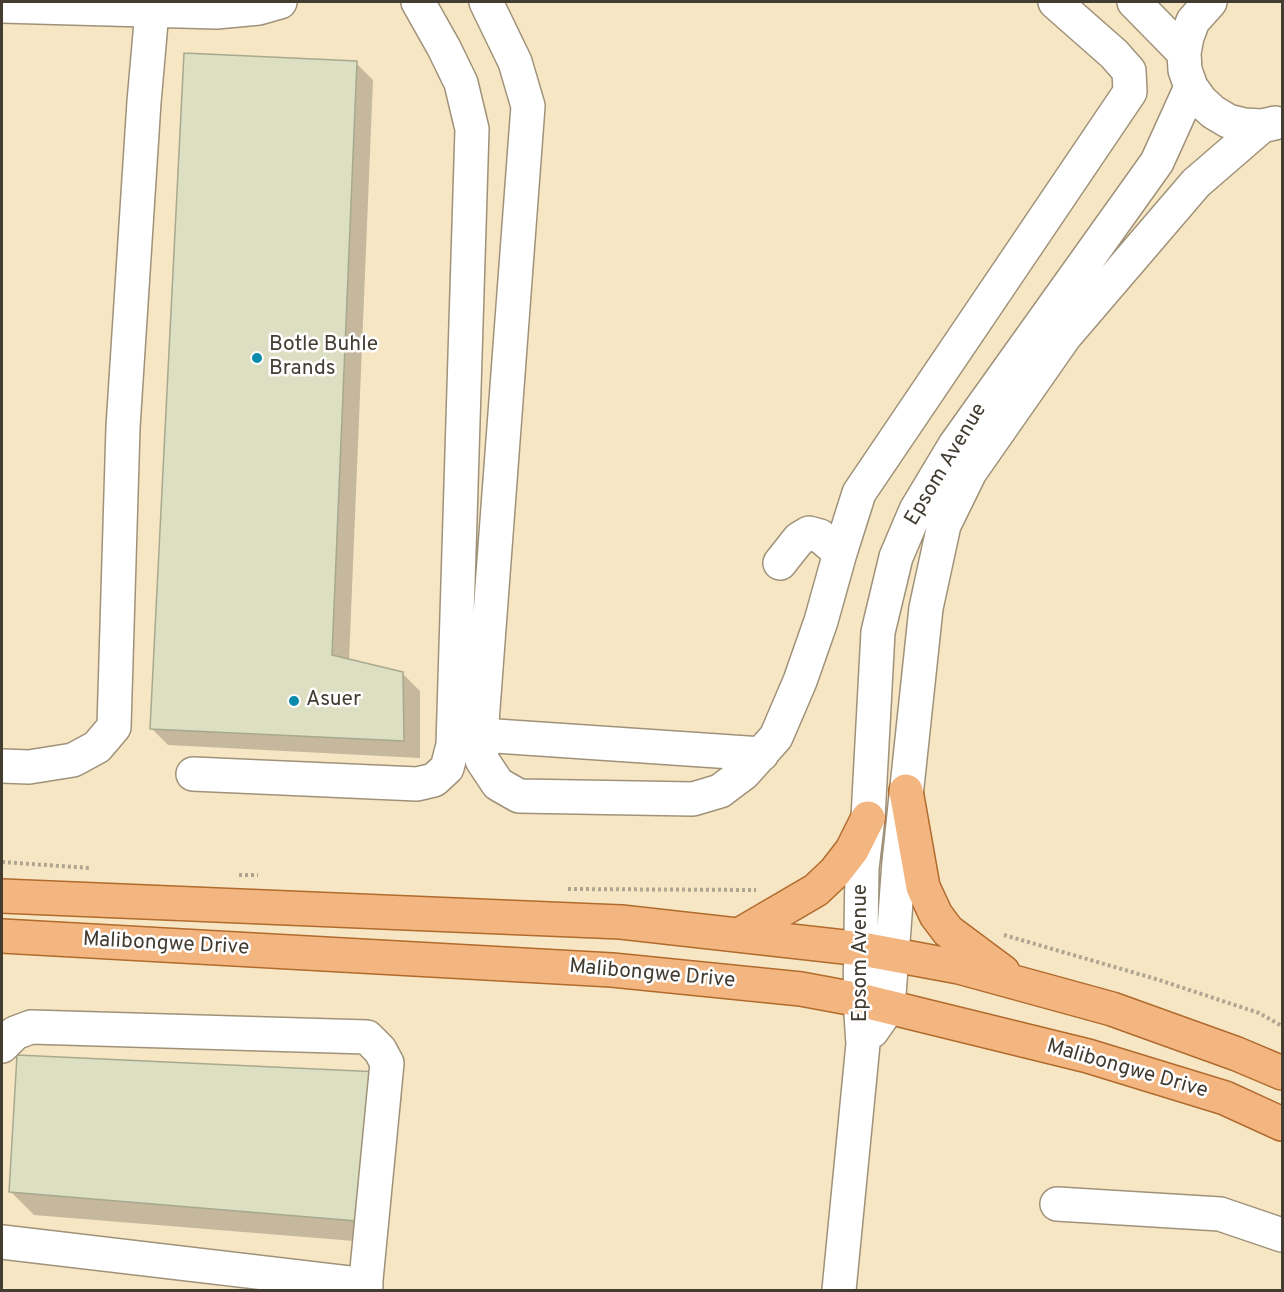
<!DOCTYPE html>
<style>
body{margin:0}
#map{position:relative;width:1284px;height:1292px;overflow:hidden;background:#fff1d5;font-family:Overpass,sans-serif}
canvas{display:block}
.frame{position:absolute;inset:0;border:3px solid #423c31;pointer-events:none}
</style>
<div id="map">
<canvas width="1284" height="1292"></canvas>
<div class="frame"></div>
</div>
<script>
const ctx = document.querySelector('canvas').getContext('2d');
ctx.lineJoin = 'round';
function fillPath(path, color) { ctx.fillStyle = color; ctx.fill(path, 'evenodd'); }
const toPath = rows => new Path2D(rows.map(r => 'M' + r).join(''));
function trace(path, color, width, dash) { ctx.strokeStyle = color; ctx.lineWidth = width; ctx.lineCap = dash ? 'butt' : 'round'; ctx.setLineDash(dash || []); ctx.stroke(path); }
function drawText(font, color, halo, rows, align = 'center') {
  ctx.font = font + ' Overpass,sans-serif'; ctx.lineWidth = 5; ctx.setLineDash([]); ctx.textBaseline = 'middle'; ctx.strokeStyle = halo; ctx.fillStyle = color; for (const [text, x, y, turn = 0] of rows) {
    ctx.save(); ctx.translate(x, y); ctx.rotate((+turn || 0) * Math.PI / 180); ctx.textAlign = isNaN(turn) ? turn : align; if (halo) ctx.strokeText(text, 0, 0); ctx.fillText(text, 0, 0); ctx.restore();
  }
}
const built = toPath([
 [2,2,1282,2,1282,1290,2,1290]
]);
const shadow = toPath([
 [356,63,373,80,349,661,402,673,420,691,420,758,168,745,151,728],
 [379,1074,402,1096,379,1243,34,1215,11,1192]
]);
const building = toPath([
 [184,53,357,61,332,655,403,672,404,741,150,729,184,53],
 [17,1055,380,1072,357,1221,9,1192,17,1055]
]);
const path = toPath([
 [2,862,90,868],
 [239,875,258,875],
 [568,889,756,890],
 [1004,935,1156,979,1259,1013,1282,1026]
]);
const minor = toPath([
 [486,2,515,62,528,106,481,735,482,760,498,784,519,796,693,799,720,791,744,773,776,737,800,681,821,621,840,553,859,493,1130,92,1129,71,1114,54,1055,2],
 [1134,2,1184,53],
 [1210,2,1193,21,1187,37,1184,53,1185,70,1191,87,1201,101,1213,112,1228,121,1244,125,1262,126,1275,123],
 [2,6,216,12,259,8,280,2],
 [780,563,799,539,809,533,820,536,840,553],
 [481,735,762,754],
 [2,766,29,767,73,760,97,747,114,727,123,427,144,102,152,11],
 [193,774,417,784,434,780,447,768,453,745,472,129,461,83,444,48,418,2],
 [872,1031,888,1008,899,862,926,608,944,525,970,472,1065,336,1196,183,1262,126],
 [2,1046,15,1033,31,1027,367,1037,380,1050,387,1063,365,1290],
 [1057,1204,1220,1214,1282,1235],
 [2,1242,366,1285],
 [839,1290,863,1044,860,1000,862,868,868,818,878,632,896,557,916,510,955,445,1157,162,1191,87]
]);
const major = toPath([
 [906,791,923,887,936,915,948,931,1003,972],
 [2,896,621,922,862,949,959,967,1112,1009,1237,1054,1282,1073],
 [739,935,816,890,835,872,852,850,868,818],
 [2,936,612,970,801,989,860,1000,1088,1056,1225,1098,1282,1124]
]);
const markers = [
 [257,358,6,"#098cac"],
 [294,701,6,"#098cac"]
];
const poiNames = [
 ["Botle Buhle",269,346],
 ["Brands",269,370],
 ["Asuer",306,701]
];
const streetNames = [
 ["Epsom Avenue",947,465,-59],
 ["Malibongwe Drive",166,945,3],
 ["Epsom Avenue",862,953,-90],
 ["Malibongwe Drive",652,975,5],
 ["Malibongwe Drive",1127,1070,16]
];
fillPath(built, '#f7e6c4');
fillPath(shadow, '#0003');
fillPath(building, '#dcdfc2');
trace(building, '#a7a98e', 1.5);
trace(minor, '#9f9279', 36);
trace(major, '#b06b2d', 36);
trace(path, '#b0a590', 4, [3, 3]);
trace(minor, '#fff', 33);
trace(major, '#f4b680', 33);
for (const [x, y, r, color] of markers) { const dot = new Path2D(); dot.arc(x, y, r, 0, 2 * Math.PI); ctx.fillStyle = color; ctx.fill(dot); trace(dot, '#fff', 2); }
drawText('21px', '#423c31', '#fff', poiNames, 'left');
drawText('21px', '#423c31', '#fff', streetNames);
</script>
